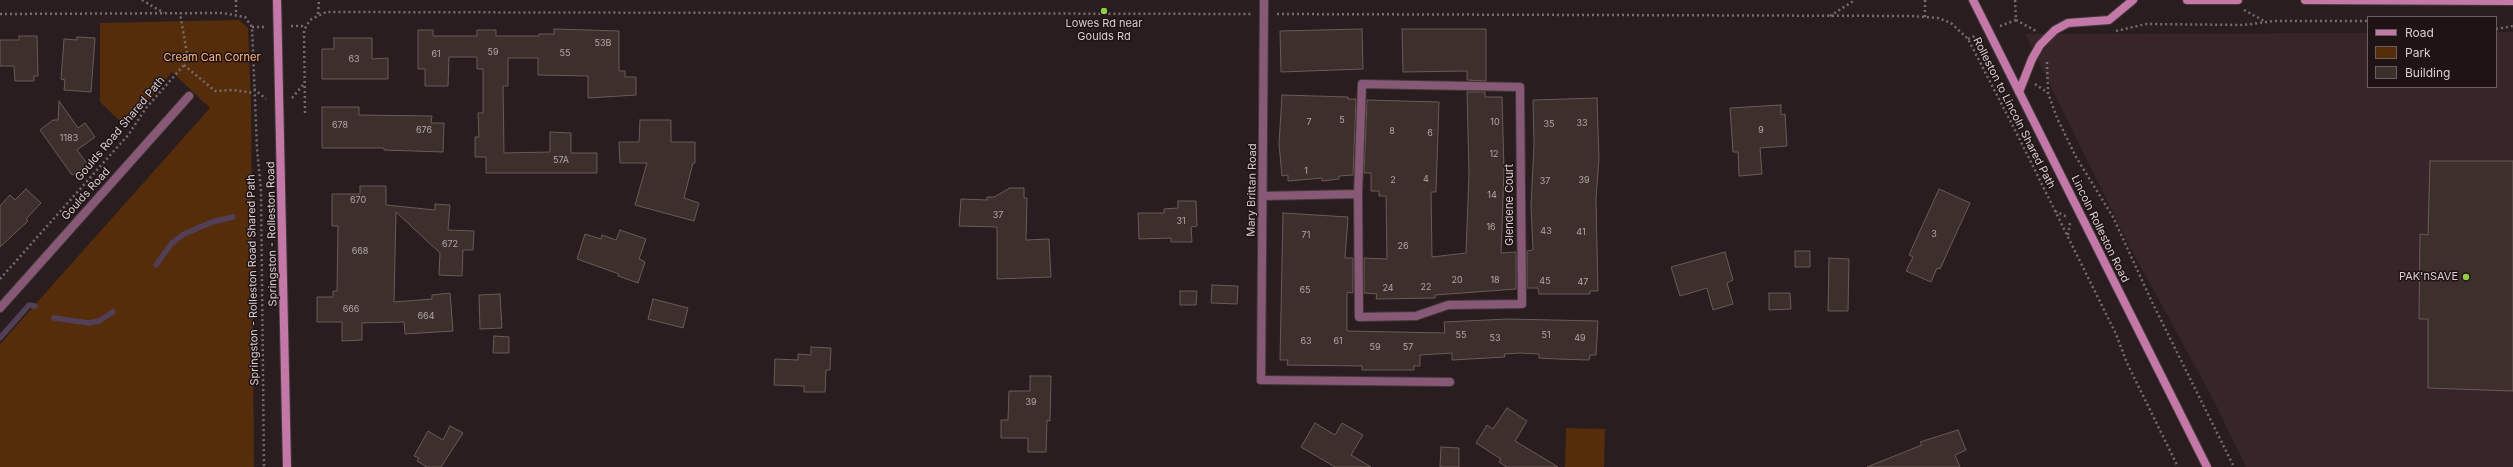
<!DOCTYPE html>
<style>
body{margin:0}
#map{position:relative;width:2513px;height:467px;overflow:hidden;background:#291d1f;font-family:Inter,sans-serif}
canvas{display:block}
.legend{position:absolute;left:2367px;top:16px;width:130px;height:72px;box-sizing:border-box;background:#1f1316;border:1px solid #695f61;margin:0;padding:5px 7px;list-style:none;font-size:12px;color:#d9d0d1}
.legend li{display:flex;align-items:center;gap:8px;height:20px}
.legend b{width:20px;border:1px solid #695f61}
</style>
<div id="map">
<canvas width="2513" height="467"></canvas>
<ul class="legend">
<li><b style="height:5px;background:#c378a8"></b>Road</li>
<li><b style="height:11px;background:#562d0a"></b>Park</li>
<li><b style="height:11px;background:#3d2f2c"></b>Building</li>
</ul>
</div>
<script>
const ctx = document.querySelector('canvas').getContext('2d');
ctx.lineJoin = 'round';
function fillPath(path, color) { ctx.fillStyle = color; ctx.fill(path, 'evenodd'); }
const toPath = rows => new Path2D(rows.map(r => 'M' + r).join(''));
function trace(path, color, width, dash) { ctx.strokeStyle = color; ctx.lineWidth = width; ctx.lineCap = dash ? 'butt' : 'round'; ctx.setLineDash(dash || []); ctx.stroke(path); }
function drawText(font, color, halo, rows, align = 'center') {
  ctx.font = font + ' Inter,sans-serif'; ctx.lineWidth = 3; ctx.setLineDash([]); ctx.textBaseline = 'middle'; ctx.strokeStyle = halo; ctx.fillStyle = color; for (const [text, x, y, turn = 0] of rows) {
    ctx.save(); ctx.translate(x, y); ctx.rotate((+turn || 0) * Math.PI / 180); ctx.textAlign = isNaN(turn) ? turn : align; if (halo) ctx.strokeText(text, 0, 0); ctx.fillText(text, 0, 0); ctx.restore();
  }
}
const built = toPath([
 [2496,32,2513,32,2513,467,2246,467,2213,399,2132,251,2025,34,2368,33,2368,87,2496,87]
]);
const green = toPath([
 [239,20,248,28,251,102,254,467,0,467,0,344,210,108,172,72,126,127,100,102,100,23],
 [1566,428,1605,429,1604,467,1565,467]
]);
const stream = toPath([
 [156,265,172,243,184,234,212,222,233,217],
 [54,318,89,323,99,321,113,312],
 [0,338,29,305,35,306]
]);
const building = toPath([
 [554,29,619,31,619,71,625,71,625,77,636,77,636,95,588,98,588,76,538,75,538,58,508,58,508,86,503,86,504,153,550,152,550,132,571,133,571,153,597,153,597,173,486,173,486,157,475,157,475,137,479,137,478,113,483,113,483,69,477,69,477,57,449,57,448,86,425,86,425,69,418,69,418,30,433,30,433,36,477,36,477,30,496,30,496,36,539,36,539,34,554,34,554,29],
 [1362,29,1363,69,1281,72,1280,31,1362,29],
 [1402,29,1486,29,1486,81,1467,80,1467,71,1403,72,1402,29],
 [19,36,37,36,38,76,34,76,34,81,15,81,14,66,0,66,0,40,19,40,19,36],
 [77,37,95,38,91,92,64,90,65,80,61,79,64,39,77,40,77,37],
 [334,38,372,38,372,59,388,58,388,79,322,79,322,49,334,49,334,38],
 [1467,92,1485,92,1485,97,1502,97,1504,170,1501,253,1516,252,1516,289,1435,295,1435,298,1376,299,1377,294,1364,293,1364,258,1387,259,1386,196,1379,196,1379,191,1371,191,1371,173,1364,173,1367,100,1439,102,1436,192,1431,192,1432,257,1466,253,1469,174,1467,92],
 [1282,95,1348,97,1348,99,1356,99,1353,175,1339,176,1339,179,1322,181,1322,178,1288,181,1288,175,1282,176,1279,144,1282,95],
 [1597,98,1599,158,1596,199,1598,291,1590,291,1590,294,1539,294,1538,288,1527,288,1527,251,1533,250,1531,206,1534,144,1533,100,1597,98],
 [59,101,78,128,85,123,95,137,77,150,88,165,72,175,40,130,53,120,58,120,59,101],
 [1781,105,1781,115,1785,114,1787,146,1760,148,1762,174,1739,176,1738,152,1733,152,1730,108,1781,105],
 [322,107,359,107,359,115,432,116,431,123,444,123,443,152,384,150,384,148,322,148,322,107],
 [640,120,671,120,671,142,695,142,695,163,693,163,684,198,699,203,694,221,635,205,647,163,620,163,619,142,639,142,640,120],
 [2430,161,2513,161,2513,391,2428,388,2428,319,2419,319,2420,234,2428,235,2430,161],
 [360,186,386,186,386,205,435,210,435,204,450,205,448,230,474,231,473,250,463,250,462,276,439,275,440,253,396,212,394,302,432,299,432,295,450,293,453,331,405,334,404,322,362,323,362,340,342,341,342,322,317,322,317,297,333,297,333,291,337,291,338,226,332,226,332,194,360,194,360,186],
 [1010,188,1024,188,1024,198,1027,198,1026,240,1049,239,1051,277,997,279,997,227,959,226,961,199,987,200,987,197,994,197,1010,188],
 [26,189,41,203,26,219,28,221,0,247,0,206,10,195,15,200,26,189],
 [1939,189,1970,203,1940,269,1937,268,1931,282,1906,271,1913,257,1909,255,1939,189],
 [1178,201,1196,201,1197,226,1191,227,1192,242,1171,242,1171,238,1139,239,1138,213,1164,213,1164,209,1178,208,1178,201],
 [1283,213,1348,217,1345,258,1353,258,1353,293,1347,292,1347,331,1445,333,1444,322,1508,319,1598,321,1596,355,1590,355,1589,360,1557,359,1539,358,1539,354,1520,353,1504,354,1505,357,1452,360,1452,353,1420,355,1420,366,1414,366,1414,370,1362,370,1362,366,1287,365,1288,360,1280,360,1283,213],
 [620,230,646,239,639,259,645,262,638,283,618,276,619,274,577,259,585,234,601,239,602,235,616,240,620,230],
 [1795,251,1810,251,1810,267,1795,267,1795,251],
 [1725,252,1733,280,1727,283,1733,304,1713,310,1707,288,1680,296,1671,267,1725,252],
 [1829,258,1849,259,1848,311,1828,311,1829,258],
 [1212,285,1238,286,1237,304,1211,303,1212,285],
 [1180,291,1197,291,1196,305,1180,305,1180,291],
 [1769,293,1790,293,1791,309,1769,310,1769,293],
 [500,294,502,328,480,329,479,295,500,294],
 [653,299,688,308,683,328,648,319,653,299],
 [494,336,509,337,509,353,493,353,494,336],
 [811,347,831,348,830,370,826,370,825,392,804,392,804,386,774,385,775,359,798,360,798,354,811,355,811,347],
 [1030,376,1051,376,1050,421,1047,420,1046,452,1028,452,1028,438,1001,438,1001,420,1008,420,1009,391,1030,391,1030,376],
 [1507,408,1527,421,1515,441,1558,467,1507,467,1499,462,1501,459,1476,443,1487,425,1493,429,1507,408],
 [1315,423,1335,435,1342,423,1363,435,1351,455,1371,467,1335,467,1301,447,1315,423],
 [450,426,463,433,441,467,427,467,417,461,419,458,414,456,428,431,443,440,450,426],
 [1958,430,1966,450,1955,455,1960,467,1867,467,1922,445,1920,442,1958,430],
 [1441,447,1459,448,1459,467,1440,467,1441,447]
]);
const path = toPath([
 [142,0,164,13],
 [236,0,236,15],
 [1925,0,1925,17],
 [2244,10,2266,22],
 [0,14,223,13,245,17,252,27,257,148,261,191,264,467],
 [318,14,319,0],
 [1277,14,1912,16,1938,18,1951,23,1968,39,2016,132,2116,334,2127,363,2178,467],
 [1830,16,1855,0],
 [2016,20,2036,31],
 [291,26,305,26],
 [2000,26,2016,20,2015,0],
 [252,27,266,27],
 [2496,29,2513,26],
 [2116,31,2146,24,2244,25,2274,21,2368,21],
 [1968,39,1977,35],
 [2047,62,2048,93,2057,118,2076,157,2113,217,2151,300,2234,467],
 [184,65,215,91,233,90,254,93],
 [2035,84,2048,93],
 [254,89,266,99],
 [292,98,303,85],
 [305,113,304,30,310,20,326,12,1252,14],
 [2055,211,2067,217],
 [2068,235,2070,223],
 [0,279,129,134,146,108,184,65,187,54,180,13]
]);
const lane = toPath([
 [1261,380,1450,382]
]);
const street = toPath([
 [1263,196,1358,194,1362,84,1520,87,1522,304,1448,305,1416,316,1359,317,1358,194],
 [0,308,189,96],
 [1261,380,1264,0]
]);
const secondary = toPath([
 [277,0,287,467],
 [1973,0,2207,467],
 [2187,0,2238,0],
 [2305,0,2513,1],
 [2019,92,2032,59,2040,45,2055,30,2068,23,2109,20,2133,0]
]);
const markers = [
 [1104,11,4,"#8dce44"],
 [2466,277,4,"#8dce44"]
];
const numberNames = [
 ["53B",603,43],
 ["59",493,52],
 ["55",565,53],
 ["61",436,54],
 ["63",354,59],
 ["5",1342,120],
 ["7",1309,122],
 ["10",1495,122],
 ["33",1582,123],
 ["35",1549,124],
 ["678",340,125],
 ["676",424,130],
 ["9",1761,130],
 ["8",1392,131],
 ["6",1430,133],
 ["1183",69,138],
 ["12",1494,154],
 ["57A",561,160],
 ["1",1306,171],
 ["4",1426,179],
 ["2",1393,180],
 ["39",1584,180],
 ["37",1545,181],
 ["14",1492,195],
 ["670",358,200],
 ["37",998,215],
 ["31",1181,221],
 ["16",1491,227],
 ["43",1546,231],
 ["41",1581,232],
 ["3",1934,234],
 ["71",1306,235],
 ["672",450,244],
 ["26",1403,246],
 ["668",360,251],
 ["20",1457,280],
 ["18",1495,280],
 ["45",1545,281],
 ["47",1583,282],
 ["22",1426,287],
 ["24",1388,288],
 ["65",1305,290],
 ["666",351,309],
 ["664",426,316],
 ["55",1461,335],
 ["51",1546,335],
 ["53",1495,338],
 ["49",1580,338],
 ["63",1306,341],
 ["61",1338,341],
 ["59",1375,347],
 ["57",1408,347],
 ["39",1031,402]
];
const poiNames = [
 ["Lowes Rd near",1104,24],
 ["Goulds Rd",1104,37],
 ["PAK'nSAVE",2458,277,"right"]
];
const parkNames = [
 ["Cream Can Corner",212,58]
];
const streetNames = [
 ["Rolleston to Lincoln Shared Path",2014,113,63],
 ["Goulds Road Shared Path",120,129,-50],
 ["Mary Brittan Road",1252,190,-89],
 ["Goulds Road",86,194,-48],
 ["Glendene Court",1510,205,-90],
 ["Lincoln Rolleston Road",2100,229,64],
 ["Springston - Rolleston Road",272,234,-91],
 ["Springston - Rolleston Road Shared Path",253,280,-91]
];
fillPath(built, '#382529');
fillPath(green, '#562d0a');
trace(stream, '#523e56', 5.5);
fillPath(building, '#3d2f2c');
trace(building, '#6a5b58', 1);
trace(lane, '#453a3b', 10);
trace(street, '#453a3b', 10);
trace(secondary, '#453a3b', 10);
trace(path, '#776c6e', 2.5, [2, 3]);
trace(lane, '#885977', 8);
trace(street, '#885977', 8);
trace(secondary, '#c378a8', 8);
for (const [x, y, r, color] of markers) { const dot = new Path2D(); dot.arc(x, y, r, 0, 2 * Math.PI); ctx.fillStyle = color; ctx.fill(dot); trace(dot, '#1f1316', 1.5); }
drawText('9px', '#b2a8a8', null, numberNames);
drawText('11px', '#d9d0d1', '#1f1316', poiNames);
drawText('11px', '#feb581', '#1f1316', parkNames);
drawText('11px', '#d9d0d1', '#1f1316', streetNames);
</script>
